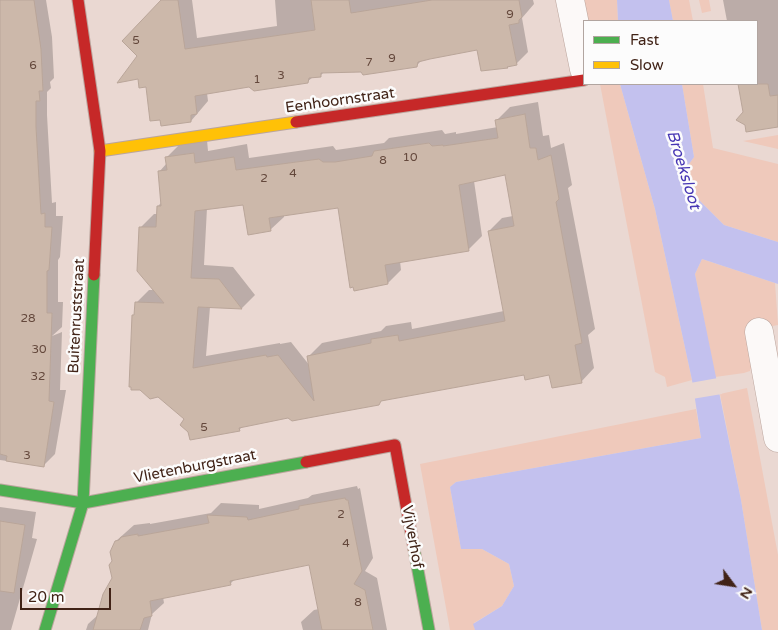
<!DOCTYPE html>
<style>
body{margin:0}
#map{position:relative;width:778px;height:630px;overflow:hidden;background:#ead8d2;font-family:"Varela Round",sans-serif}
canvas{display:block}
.legend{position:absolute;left:583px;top:20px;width:175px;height:65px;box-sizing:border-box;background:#fcfcfc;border:1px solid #b1a5a0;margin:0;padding:6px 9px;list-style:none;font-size:15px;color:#412317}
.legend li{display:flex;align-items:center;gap:10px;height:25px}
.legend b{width:25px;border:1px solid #b1a5a0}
.north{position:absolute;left:708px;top:560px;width:50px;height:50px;-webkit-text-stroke:4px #fcfcfc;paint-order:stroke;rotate:121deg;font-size:14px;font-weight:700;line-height:20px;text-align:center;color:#412317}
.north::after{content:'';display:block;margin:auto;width:18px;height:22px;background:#412317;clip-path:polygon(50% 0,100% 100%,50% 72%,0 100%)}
.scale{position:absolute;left:20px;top:588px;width:91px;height:22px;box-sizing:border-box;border:2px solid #412317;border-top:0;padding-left:6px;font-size:15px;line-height:18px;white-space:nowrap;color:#412317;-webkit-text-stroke:4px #fcfcfc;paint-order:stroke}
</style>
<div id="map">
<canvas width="778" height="630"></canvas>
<ul class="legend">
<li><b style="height:6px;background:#4caf50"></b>Fast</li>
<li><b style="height:6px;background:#ffc107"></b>Slow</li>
</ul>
<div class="north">N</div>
<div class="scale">20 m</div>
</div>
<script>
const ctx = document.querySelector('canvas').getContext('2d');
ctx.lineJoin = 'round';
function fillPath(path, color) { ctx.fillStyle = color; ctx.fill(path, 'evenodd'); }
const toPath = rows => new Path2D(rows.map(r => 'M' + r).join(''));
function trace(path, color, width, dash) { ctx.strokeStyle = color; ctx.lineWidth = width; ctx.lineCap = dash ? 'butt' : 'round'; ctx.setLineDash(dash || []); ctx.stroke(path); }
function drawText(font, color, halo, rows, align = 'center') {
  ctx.font = font + ' "Varela Round",sans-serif'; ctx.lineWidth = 5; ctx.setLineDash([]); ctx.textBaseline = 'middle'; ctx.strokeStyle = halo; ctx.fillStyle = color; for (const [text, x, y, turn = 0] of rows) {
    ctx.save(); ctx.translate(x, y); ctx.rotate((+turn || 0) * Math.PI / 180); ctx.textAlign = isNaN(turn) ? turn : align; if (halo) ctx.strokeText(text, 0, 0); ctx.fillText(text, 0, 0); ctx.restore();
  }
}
const green = toPath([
 [583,0,617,0,618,21,588,21],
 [669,0,689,0,693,21,673,21],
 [699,0,709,0,711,11,702,13],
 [600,84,620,84,655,209,692,380,667,387,665,377,655,372],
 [682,84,703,84,713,148,778,164,778,242,724,225,692,193,684,171,694,157],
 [778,135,778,149,743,141],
 [702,259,775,283,778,325,745,331,752,365,750,371,744,373,715,377,695,274],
 [747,388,778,555,778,630,762,630,741,500,720,394],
 [696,409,701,438,456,482,450,487,461,549,482,549,509,564,514,586,502,606,474,623,475,630,450,630,420,464]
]);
const water = toPath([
 [617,0,669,0,673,21,618,21],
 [620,84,682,84,694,157,684,171,692,193,724,225,778,242,778,284,702,259,695,274,741,500,762,630,475,630,473,624,502,606,514,586,509,564,482,549,461,549,450,487,456,482,701,438,692,380,655,209]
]);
const pier = toPath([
 [718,378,722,394,692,399,690,383]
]);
const shadow = toPath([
 [0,0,46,0,52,37,54,78,50,82,51,88,47,92,47,115,52,203,56,202,56,216,63,216,60,257,58,260,58,302,63,302,62,327,52,336,62,332,60,390,66,390,55,454,43,466,0,460],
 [163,0,192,0,197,38,277,26,275,0,533,0,534,4,522,18,528,52,516,64,507,67,482,69,478,49,422,60,416,66,361,71,324,72,321,75,313,77,307,82,250,86,207,93,208,101,191,121,161,118,147,85,139,56],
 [723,0,778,0,778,126,744,112,739,84,757,84,757,21,727,21],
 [538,102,543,136,549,135,551,148,564,143,572,185,568,188,595,329,588,335,594,368,581,382,550,374,525,374,289,417,243,426,239,430,134,315,135,313,136,303,149,290,155,290,141,227,154,214,158,214,158,206,162,202,159,172,167,163,166,158,180,144,207,140,208,151,247,144,249,158,333,146,336,150,384,143,389,138,442,130,445,134,456,132,456,134,498,127,497,120,510,107],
 [506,174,513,216,502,218,489,231,504,311,412,329,411,322,386,326,381,331,322,343,308,357,310,366,291,342,280,344,280,343,206,356,210,307,242,308,255,295,233,267,204,265,207,208,244,203,270,230,284,217,284,215,339,207,354,286,388,283,401,270,400,261,469,249,482,236,474,181],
 [357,486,358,489,360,488,373,558,365,571,377,578,387,630,303,630,301,622,314,610,319,609,310,564,236,578,230,584,163,597,164,603,152,614,148,630,86,630,88,624,99,614,113,578,113,561,116,541,134,525,150,523,150,524,211,513,221,503,259,505,259,509,308,498,312,495],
 [0,507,36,512,32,538,37,539,11,630,0,630]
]);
const building = toPath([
 [0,0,34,0,41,49,43,91,39,91,40,101,36,101,36,127,41,214,45,213,45,227,52,227,49,270,47,271,47,313,52,313,49,401,54,402,44,467,6,461,7,456,0,454,0,0],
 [161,0,178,0,185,49,315,30,311,0,349,0,351,13,432,0,519,0,522,17,519,20,519,23,509,25,517,65,507,67,508,68,481,71,477,50,430,59,418,62,417,67,363,75,361,72,321,73,321,77,309,78,308,83,254,91,249,87,195,96,197,114,191,115,191,122,161,126,160,120,150,121,146,87,139,88,138,79,117,83,137,56,122,41,161,0],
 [738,84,768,84,770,96,778,95,778,127,746,132,745,125,736,120,743,112,738,84],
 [525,114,530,148,536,148,538,160,551,155,559,199,556,202,582,343,575,345,582,383,552,388,549,375,525,380,524,375,381,401,379,405,324,415,292,421,288,418,239,428,240,431,190,440,188,432,180,425,184,419,158,397,150,399,140,390,131,390,131,387,129,387,132,315,134,315,135,302,164,303,137,271,139,227,156,227,157,206,161,206,158,171,167,170,165,157,194,153,195,163,234,157,236,170,319,159,323,162,335,162,372,156,374,151,429,143,432,146,443,145,443,146,498,138,495,120,525,114],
 [505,175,514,226,488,231,505,321,399,341,398,335,371,339,371,343,307,356,314,401,278,355,267,357,266,355,193,368,198,307,242,309,219,279,191,278,195,211,243,205,248,235,271,231,269,218,338,208,350,288,353,287,354,291,388,284,385,265,469,251,459,185,505,175],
 [345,498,346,500,348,500,362,571,354,584,365,590,373,630,322,630,309,565,230,581,231,585,150,601,152,616,144,618,140,630,93,630,103,594,112,578,109,565,112,561,110,552,115,541,119,540,121,537,138,534,138,536,209,523,207,515,247,517,248,520,299,509,299,506,345,498],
 [0,521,25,525,14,593,0,591,0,521]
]);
const street = toPath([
 [570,0,584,69],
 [759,332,778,438]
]);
const fast = toPath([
 [0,490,83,503,306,462],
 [414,549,429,630],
 [45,630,83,503,94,275]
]);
const slow = toPath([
 [100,151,296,122]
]);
const jam = toPath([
 [78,0,100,151,94,275],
 [296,122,584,80],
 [306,462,395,445,414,549]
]);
const numberNames = [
 ["9",510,15],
 ["5",136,41],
 ["9",392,59],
 ["7",369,63],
 ["6",33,66],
 ["3",281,76],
 ["1",257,80],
 ["10",410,158],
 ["8",383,161],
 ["4",293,174],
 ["2",264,179],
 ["28",28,319],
 ["30",39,350],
 ["32",38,377],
 ["5",204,428],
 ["3",27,456],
 ["2",341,515],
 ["4",346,544],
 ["8",358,603]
];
const streetNames = [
 ["Eenhoornstraat",340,101,-8],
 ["Buitenruststraat",77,316,-87],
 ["Vlietenburgstraat",195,467,-11],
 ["Vijverhof",412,537,80]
];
const waterNames = [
 ["Broeksloot",683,170,73]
];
fillPath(green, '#efc9bb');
fillPath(water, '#c3c1ee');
fillPath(pier, '#ead8d2');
fillPath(shadow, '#0003');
fillPath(building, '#ccb8aa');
trace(building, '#b9a599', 1);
trace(street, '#bba59d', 29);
trace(fast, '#bba59d', 13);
trace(slow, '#bba59d', 13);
trace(jam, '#bba59d', 13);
trace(street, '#fcf9f8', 28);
trace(fast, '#4caf50', 11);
trace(slow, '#ffc107', 11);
trace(jam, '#c62828', 11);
drawText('12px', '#64483c', null, numberNames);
drawText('15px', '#412317', '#fcfcfc', streetNames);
drawText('italic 16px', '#4737b4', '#fcfcfc', waterNames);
</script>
